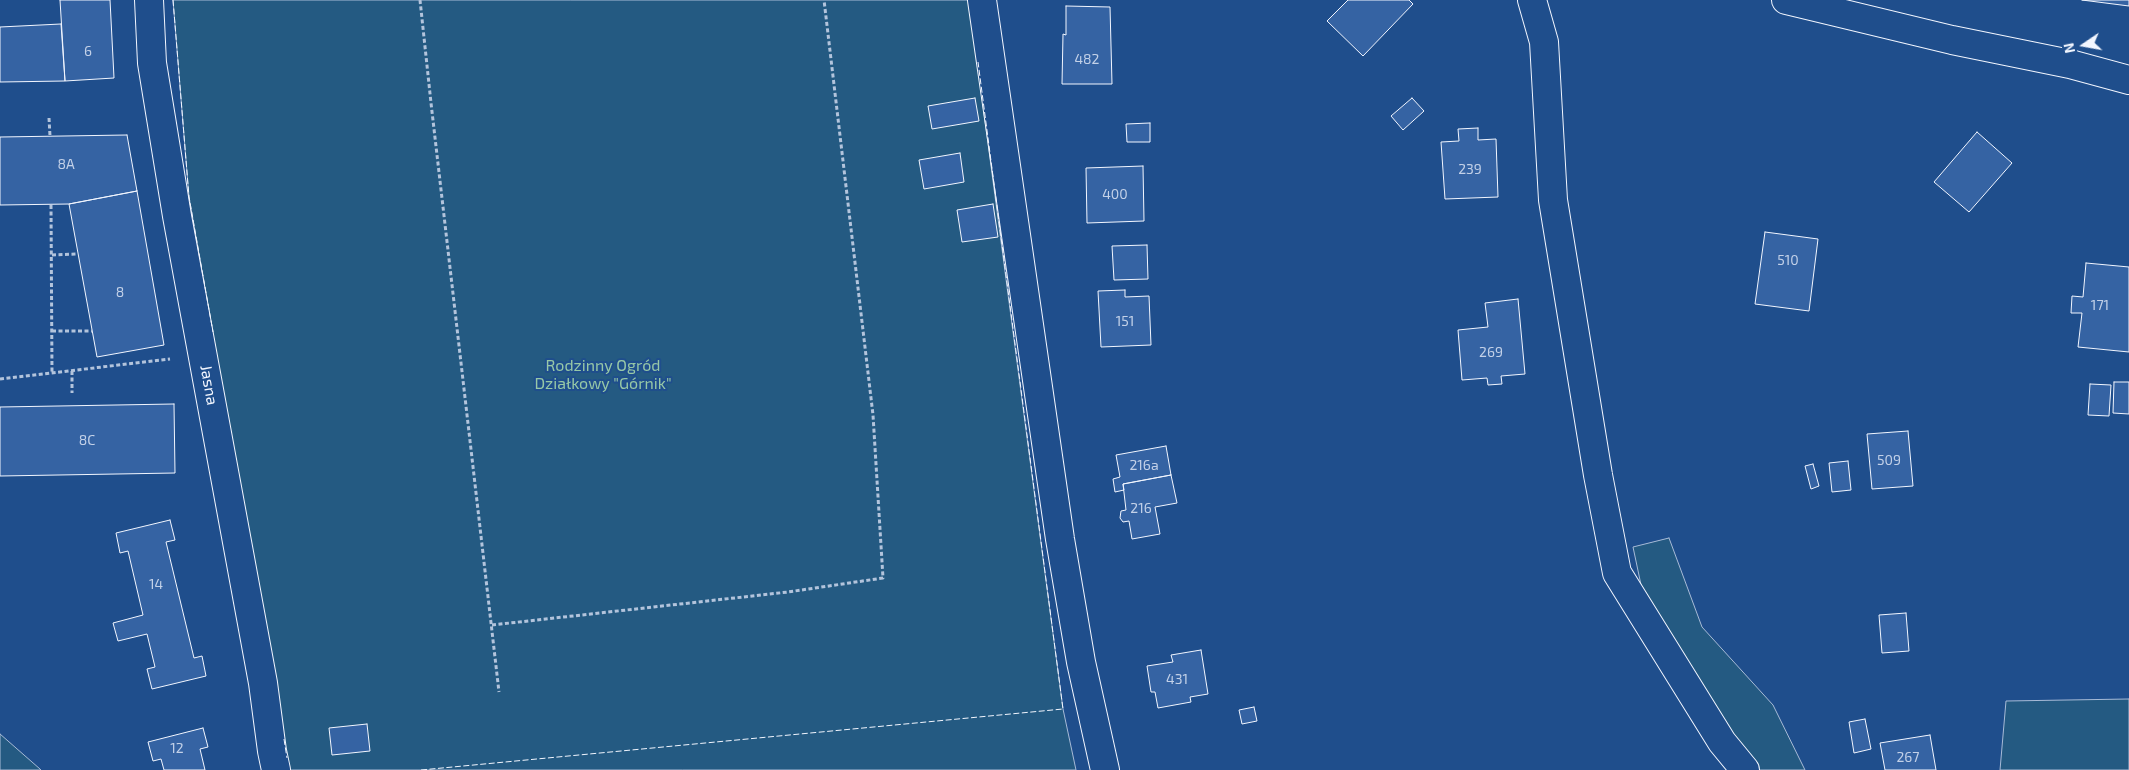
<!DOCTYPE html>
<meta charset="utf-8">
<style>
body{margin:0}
#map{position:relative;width:2129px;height:770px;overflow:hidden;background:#1f4e8c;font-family:"Exo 2",sans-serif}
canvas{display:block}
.north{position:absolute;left:2059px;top:20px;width:50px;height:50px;-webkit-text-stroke:4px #1f4e8c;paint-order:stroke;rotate:258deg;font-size:14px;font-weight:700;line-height:20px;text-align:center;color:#f2f6ff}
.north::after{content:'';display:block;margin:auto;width:18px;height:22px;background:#f2f6ff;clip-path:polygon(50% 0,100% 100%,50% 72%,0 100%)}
</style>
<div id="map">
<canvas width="2129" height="770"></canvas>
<div class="north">N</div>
</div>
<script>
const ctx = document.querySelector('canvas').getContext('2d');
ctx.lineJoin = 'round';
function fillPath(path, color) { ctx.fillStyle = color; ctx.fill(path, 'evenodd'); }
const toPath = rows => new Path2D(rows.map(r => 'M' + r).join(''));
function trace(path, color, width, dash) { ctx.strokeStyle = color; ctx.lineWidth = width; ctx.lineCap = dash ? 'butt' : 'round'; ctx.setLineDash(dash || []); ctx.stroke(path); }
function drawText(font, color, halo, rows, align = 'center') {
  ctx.font = font + ' "Exo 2",sans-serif'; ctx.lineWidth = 4; ctx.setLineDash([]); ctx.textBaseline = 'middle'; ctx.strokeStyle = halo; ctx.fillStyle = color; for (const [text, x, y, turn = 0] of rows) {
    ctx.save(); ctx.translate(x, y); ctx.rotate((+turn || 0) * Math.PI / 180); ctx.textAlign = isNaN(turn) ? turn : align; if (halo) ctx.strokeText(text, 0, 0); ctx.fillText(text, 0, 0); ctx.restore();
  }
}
const green = toPath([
 [173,0,969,0,1063,709,1076,770,289,770,189,197,173,0],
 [1669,538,1702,627,1773,705,1805,770,1757,770,1729,733,1644,599,1633,547,1669,538],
 [2129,699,2129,770,2000,770,2006,701,2129,699],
 [0,734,40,769,41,770,0,770,0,734]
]);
const building = toPath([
 [60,0,110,0,114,78,65,81,60,0],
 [1348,0,1409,0,1413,4,1363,56,1327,21,1348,0],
 [2082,0,2129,0,2129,6,2082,0],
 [1066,6,1110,7,1112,84,1062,84,1063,34,1066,35,1066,6],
 [61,24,65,81,0,82,0,27,61,24],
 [975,98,979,121,932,129,928,106,975,98],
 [1412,98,1424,111,1403,130,1391,116,1412,98],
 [1150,123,1150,142,1127,142,1126,124,1150,123],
 [1478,128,1478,140,1496,139,1498,197,1445,199,1441,142,1459,141,1458,129,1478,128],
 [1977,132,2012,163,1969,212,1934,182,1977,132],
 [127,135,137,191,69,204,0,205,0,137,127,135],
 [960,153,964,182,924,189,919,160,960,153],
 [1143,166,1144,221,1087,223,1086,168,1143,166],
 [137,191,164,345,97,357,69,204,137,191],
 [993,204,998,237,962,242,957,210,993,204],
 [1765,232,1818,239,1809,311,1755,304,1765,232],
 [1147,245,1148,279,1114,280,1112,246,1147,245],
 [2086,263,2129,267,2129,352,2078,347,2082,313,2071,313,2072,296,2083,297,2086,263],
 [1125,290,1125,297,1149,296,1151,345,1101,347,1098,291,1125,290],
 [1518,299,1525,374,1501,376,1502,384,1488,385,1487,378,1462,380,1458,330,1488,327,1485,303,1518,299],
 [2114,382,2129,382,2129,414,2113,413,2114,382],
 [2090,384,2111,385,2109,416,2088,415,2090,384],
 [174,404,175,473,0,476,0,407,174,404],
 [1908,431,1913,486,1872,489,1867,434,1908,431],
 [1166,446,1171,475,1123,484,1124,490,1115,492,1113,479,1120,477,1116,455,1166,446],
 [1848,461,1851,490,1832,492,1829,463,1848,461],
 [1813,464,1819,486,1811,489,1805,466,1813,464],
 [1171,475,1177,503,1155,507,1160,534,1132,539,1129,521,1123,522,1120,518,1121,511,1126,510,1123,484,1171,475],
 [170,520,175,540,166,542,194,658,202,656,206,676,152,689,147,669,155,667,147,634,118,641,113,623,143,615,128,551,120,553,116,533,170,520],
 [1906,613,1909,651,1882,653,1879,615,1906,613],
 [1201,650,1208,694,1190,697,1191,702,1158,708,1155,692,1151,692,1147,666,1173,662,1171,655,1201,650],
 [1254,707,1257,721,1242,724,1239,710,1254,707],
 [1865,719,1871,749,1854,753,1849,722,1865,719],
 [367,724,370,751,332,755,329,728,367,724],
 [203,728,208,747,200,749,205,770,164,770,161,759,153,761,148,742,203,728],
 [1930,735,1936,770,1885,770,1880,743,1930,735]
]);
const path = toPath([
 [420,0,431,103,499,692],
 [49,118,50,136],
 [51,205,52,373],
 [52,255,78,254],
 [52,331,92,331],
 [72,371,72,393],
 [0,379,170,359],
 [492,625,788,592,883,578,873,415,824,0]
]);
const minor = toPath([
 [149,0,152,63,177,216,263,683,272,751,276,770],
 [982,0,1060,539,1081,662,1105,770],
 [1532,0,1544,42,1553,200,1598,475,1617,573,1722,742,1745,770],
 [1786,0,1952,40,2070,64,2129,80]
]);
const fence = toPath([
 [173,0,189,197,213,332],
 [284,739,287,758],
 [421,770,1063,709,978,62]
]);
const numberNames = [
 ["6",88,51],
 ["482",1087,59],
 ["8A",66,164],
 ["239",1470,169],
 ["400",1115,194],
 ["510",1788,260],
 ["8",120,292],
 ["171",2100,305],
 ["151",1125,321],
 ["269",1491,352],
 ["8C",87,440],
 ["509",1889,460],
 ["216a",1144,465],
 ["216",1141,508],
 ["14",156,584],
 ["431",1177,679],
 ["12",177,748],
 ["267",1908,757]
];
const parkNames = [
 ["Rodzinny Ogród",603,366],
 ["Działkowy \"Górnik\"",603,384]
];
const streetNames = [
 ["Jasna",209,385,80]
];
fillPath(green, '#245a82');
trace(green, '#a8bbd7', 1);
fillPath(building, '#3563a3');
trace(building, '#f2f6ff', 1);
trace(minor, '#f2f6ff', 30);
trace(path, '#b3c4dc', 3, [4, 2.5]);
trace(minor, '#1f4e8c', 28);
trace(fence, '#f2f6ff', 1, [6, 2.5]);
drawText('14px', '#c3d1e8', null, numberNames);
drawText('16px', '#97c8a6', '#1f4e8c', parkNames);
drawText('16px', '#f2f6ff', '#1f4e8c', streetNames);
</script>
